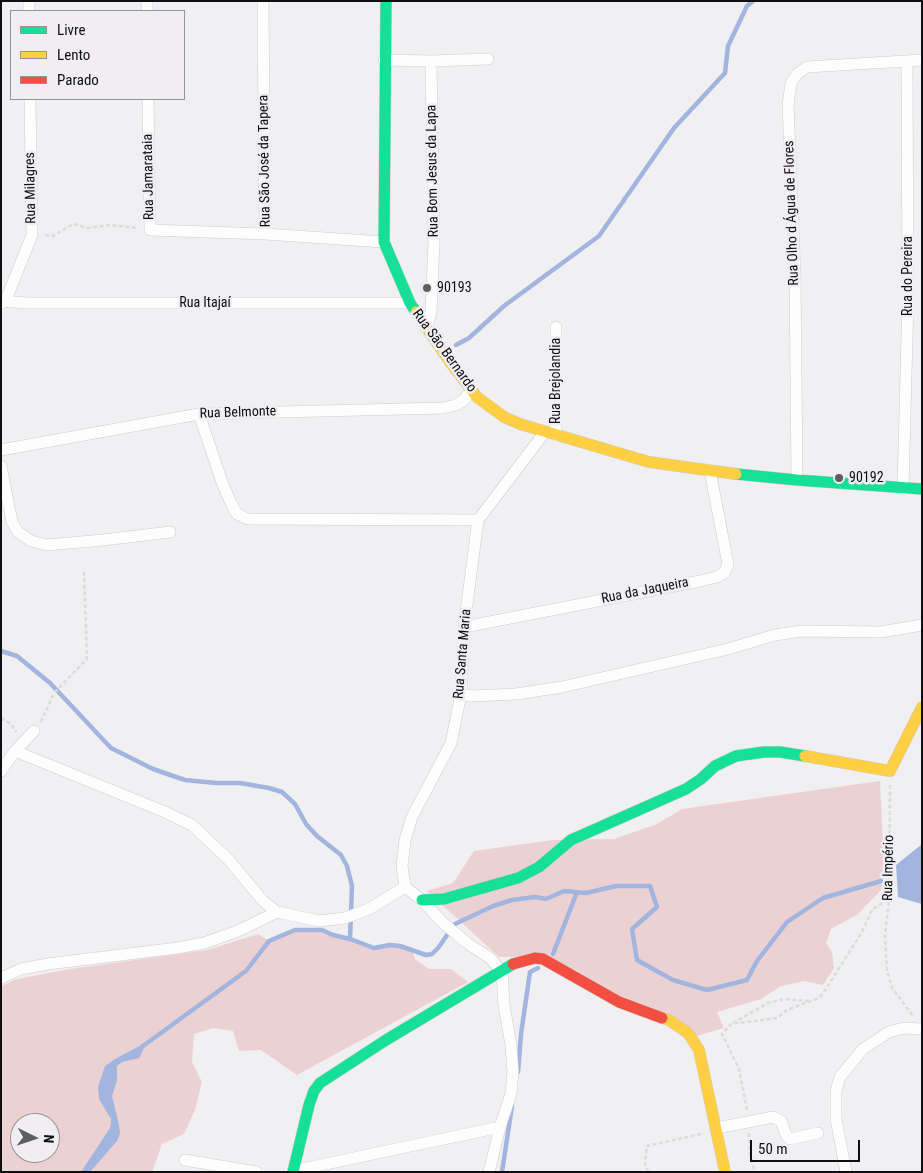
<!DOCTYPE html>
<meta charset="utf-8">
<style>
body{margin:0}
#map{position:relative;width:923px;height:1173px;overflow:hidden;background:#f0eff1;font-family:"Roboto Condensed",sans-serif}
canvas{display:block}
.frame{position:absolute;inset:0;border:2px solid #0f0e10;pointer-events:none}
.legend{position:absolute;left:10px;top:10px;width:175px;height:90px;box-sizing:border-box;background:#f1eef2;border:1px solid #979498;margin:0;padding:6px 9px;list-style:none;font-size:15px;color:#0f0e10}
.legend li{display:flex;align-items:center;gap:10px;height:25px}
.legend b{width:25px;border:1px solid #979498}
.north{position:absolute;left:10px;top:1113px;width:50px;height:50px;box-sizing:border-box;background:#f1eef2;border:1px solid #979498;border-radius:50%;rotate:94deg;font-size:14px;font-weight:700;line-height:20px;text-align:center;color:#0f0e10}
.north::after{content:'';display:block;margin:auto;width:18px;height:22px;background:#5e5d5f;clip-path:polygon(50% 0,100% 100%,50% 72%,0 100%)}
.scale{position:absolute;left:750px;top:1140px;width:110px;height:22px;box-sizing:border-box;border:2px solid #0f0e10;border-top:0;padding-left:6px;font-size:15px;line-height:18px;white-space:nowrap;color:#0f0e10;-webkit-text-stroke:4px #f1eef2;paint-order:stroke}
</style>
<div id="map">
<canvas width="923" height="1173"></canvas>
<div class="frame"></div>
<ul class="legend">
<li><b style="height:6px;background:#16e098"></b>Livre</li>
<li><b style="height:6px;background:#ffcf43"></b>Lento</li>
<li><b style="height:6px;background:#f24e42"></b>Parado</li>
</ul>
<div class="north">N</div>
<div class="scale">50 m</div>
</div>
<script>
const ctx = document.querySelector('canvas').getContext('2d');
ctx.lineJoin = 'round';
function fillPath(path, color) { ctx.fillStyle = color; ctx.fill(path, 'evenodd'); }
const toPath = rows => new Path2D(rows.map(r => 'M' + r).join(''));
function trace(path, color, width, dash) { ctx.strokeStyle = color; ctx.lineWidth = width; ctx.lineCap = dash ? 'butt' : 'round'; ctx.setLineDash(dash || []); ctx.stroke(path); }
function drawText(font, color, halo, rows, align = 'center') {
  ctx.font = font + ' "Roboto Condensed",sans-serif'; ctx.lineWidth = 5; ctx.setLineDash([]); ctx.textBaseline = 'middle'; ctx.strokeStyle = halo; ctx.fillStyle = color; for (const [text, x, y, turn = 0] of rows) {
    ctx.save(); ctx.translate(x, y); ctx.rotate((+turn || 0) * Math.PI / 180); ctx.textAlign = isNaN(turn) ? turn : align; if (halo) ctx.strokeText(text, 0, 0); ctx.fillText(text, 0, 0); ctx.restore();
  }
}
const green = toPath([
 [880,781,884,868,881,890,858,914,831,929,826,943,832,952,834,968,823,985,805,981,781,986,761,999,717,1012,724,1028,697,1036,622,998,576,970,512,957,499,957,427,891,453,883,474,851,553,840,614,839,657,824,682,809],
 [295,930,322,930,333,935,350,939,374,948,390,945,400,946,412,950,415,959,429,969,451,969,468,982,297,1075,261,1050,239,1051,233,1031,213,1028,194,1034,192,1062,202,1082,195,1110,184,1134,162,1144,152,1172,1,1172,1,986,17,979,70,969,207,950,258,934,269,941],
 [20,1123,50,1123,50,1153,20,1153]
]);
const water = toPath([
 [922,844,922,904,898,897,896,865],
 [147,1042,139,1058,122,1062,117,1066,117,1080,112,1096,119,1125,120,1134,117,1141,90,1172,81,1172,110,1128,111,1124,111,1119,99,1099,98,1087,105,1066,115,1059]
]);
const stream = toPath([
 [456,345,469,338,504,306,599,236,674,128,725,73,728,46,747,6,753,1],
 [1,651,17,656,50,683,111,748,153,769,185,780,216,783,240,783,269,788,282,792,295,804,306,824,317,836,341,855,347,866,352,886,350,939],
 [553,954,577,892],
 [143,1046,246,971,269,941,295,930,322,930,333,935,350,939,374,948,390,945,400,946,426,955,432,954,438,948,455,924,493,906,512,900,535,897,546,899,564,891,586,893,616,886,650,886,657,907,632,929,637,960,673,980,707,990,747,980,757,961,787,922,823,898,881,881],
 [518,1072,521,1034,530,972,538,968],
 [502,1172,512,1106]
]);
const path = toPath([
 [45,235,53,236,73,224,88,228,110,225,138,228],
 [1,718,11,724,16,732],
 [41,722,54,693,87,659,84,570],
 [890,785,889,900,885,935,887,971,892,988,913,1016],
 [814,1000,819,998,824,992,862,932,872,910,877,906,889,900],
 [733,1023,768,1003,784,999,808,1001],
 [747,1110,739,1069,722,1034,731,1024,777,1018,787,1010,813,1000],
 [749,1133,750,1154,755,1172],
 [1,1171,20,1167],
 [648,1172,645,1163,647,1146,701,1134]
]);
const street = toPath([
 [29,1,29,11],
 [147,1,147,11],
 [263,1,265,234,384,242],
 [384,60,431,61,434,242,431,313,426,328],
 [431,61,488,59],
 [148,99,150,230,265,234],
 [1,301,27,303,410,303],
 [1,303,5,302,32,235,30,99],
 [199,414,223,485,231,503,237,514,248,519,478,520],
 [556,435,556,327],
 [1,450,199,414,443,408,456,405,464,400,471,390],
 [1,466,12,522,18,532,31,541,47,545,103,540,170,532],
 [797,480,795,274,788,105,791,83,797,74,807,67,922,60],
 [903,489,908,298,907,62],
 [464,627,700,581,717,577,725,572,728,564,726,554,710,471],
 [461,694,472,696,516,694,562,687,728,649,775,635,801,631,881,632,922,625],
 [15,751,165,812,192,825,228,859,263,901,277,912,319,921,345,918,369,909,405,887],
 [1,771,15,751,34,731],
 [405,887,402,866,405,840,412,817,451,743,461,694,464,627,478,520,545,432],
 [405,887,422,900,442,922,467,943,490,958,502,972,504,1005,511,1045,513,1071,511,1094,500,1127,489,1172],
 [1,978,21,969,48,964,177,948,204,943,238,931,277,912],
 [717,1128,773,1117,781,1121,786,1135,790,1139,818,1133],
 [185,1160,256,1172],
 [293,1171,500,1127],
 [846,1172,836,1119,836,1091,840,1077,863,1049,889,1032,904,1028,922,1029]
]);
const fast = toPath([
 [386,1,384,242,410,303,416,312],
 [736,474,797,480,922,489],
 [422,900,444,899,518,878,539,867,571,840,686,789,701,779,715,766,736,756,764,752,780,752,805,756],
 [293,1172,309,1105,314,1091,320,1083,386,1040,513,964]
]);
const slow = toPath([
 [416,312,450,362,477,397,504,417,520,424,649,462,736,474],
 [805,756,890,771,922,707],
 [662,1018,669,1020,688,1033,699,1050,725,1172]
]);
const jam = toPath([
 [513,964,535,958,543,959,619,1002,662,1018]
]);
const markers = [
 [427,288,5,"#5e5d5f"],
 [839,478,5,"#5e5d5f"]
];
const streetNames = [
 ["Rua São José da Tapera",265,161,-91],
 ["Rua Bom Jesus da Lapa",433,171,-91],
 ["Rua Jamarataia",149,177,-91],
 ["Rua Milagres",31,188,-91],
 ["Rua Olho d Água de Flores",792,213,-92],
 ["Rua do Pereira",908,276,-90],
 ["Rua Itajaí",205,303],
 ["Rua São Bernardo",444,351,54],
 ["Rua Brejolandia",556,381,-90],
 ["Rua Belmonte",238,413,-2],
 ["Rua da Jaqueira",645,591,-11],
 ["Rua Santa Maria",463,654,-85],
 ["Rua Império",889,868,-89]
];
const poiNames = [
 ["90193",437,288],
 ["90192",849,478]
];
fillPath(green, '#ecd1d3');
fillPath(water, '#a1b5df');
trace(stream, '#a1b5df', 4.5);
trace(street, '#cdcccd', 12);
trace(fast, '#cdcccd', 12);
trace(slow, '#cdcccd', 12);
trace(jam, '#cdcccd', 12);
trace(path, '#dcdbdc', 2.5, [4, 2.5]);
trace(street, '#fdfdfd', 11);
trace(fast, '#16e098', 11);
trace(slow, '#ffcf43', 11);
trace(jam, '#f24e42', 11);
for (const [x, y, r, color] of markers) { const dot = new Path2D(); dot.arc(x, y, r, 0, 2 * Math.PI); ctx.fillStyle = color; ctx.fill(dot); trace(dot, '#f1eef2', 2); }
drawText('14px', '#0f0e10', '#f1eef2', streetNames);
drawText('14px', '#0f0e10', '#f1eef2', poiNames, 'left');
</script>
